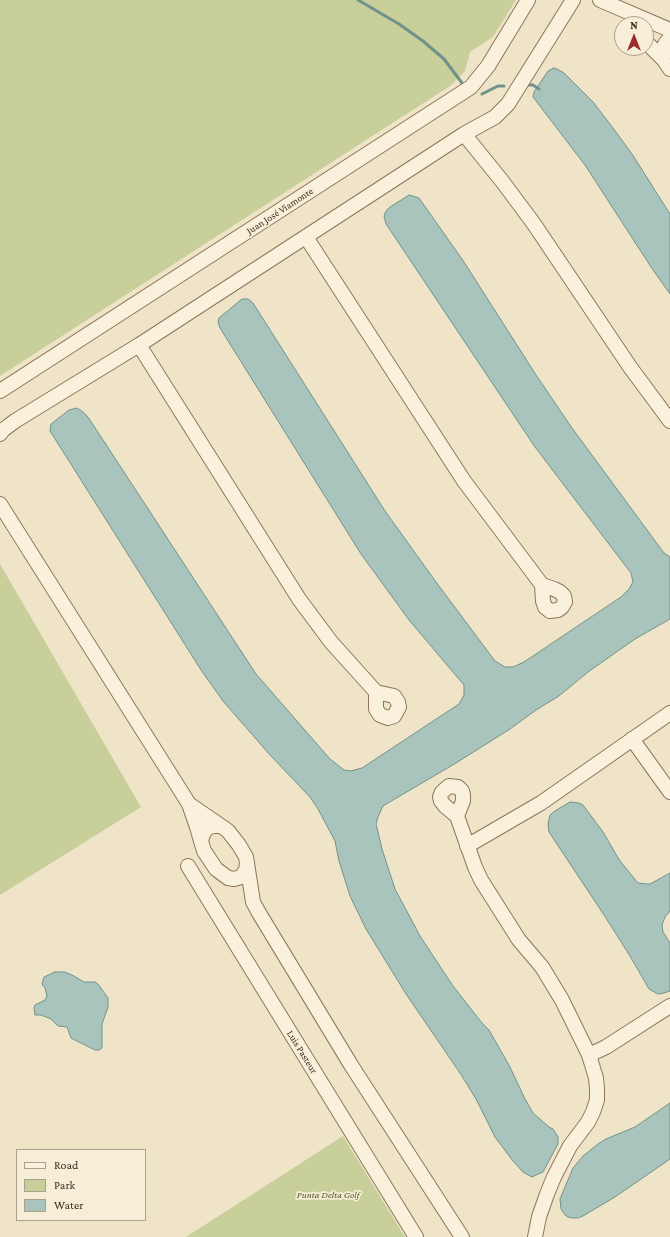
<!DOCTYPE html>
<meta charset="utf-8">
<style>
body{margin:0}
#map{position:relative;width:670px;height:1237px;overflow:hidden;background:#f0e4c8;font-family:"Crimson Pro",serif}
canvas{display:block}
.legend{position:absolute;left:16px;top:1149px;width:130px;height:72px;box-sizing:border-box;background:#f7eed8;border:1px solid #ada18e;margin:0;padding:5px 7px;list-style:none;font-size:12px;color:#3d2e20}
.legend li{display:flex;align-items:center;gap:8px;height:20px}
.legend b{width:20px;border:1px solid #ada18e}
.north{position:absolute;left:614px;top:16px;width:40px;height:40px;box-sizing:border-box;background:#f7eed8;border:1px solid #ada18e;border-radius:50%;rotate:0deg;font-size:11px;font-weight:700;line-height:16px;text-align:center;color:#3d2e20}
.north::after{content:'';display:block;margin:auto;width:14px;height:18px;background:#9e2a2b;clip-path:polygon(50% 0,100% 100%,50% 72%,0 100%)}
</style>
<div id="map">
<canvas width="670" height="1237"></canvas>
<ul class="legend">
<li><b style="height:5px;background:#faf1dc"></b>Road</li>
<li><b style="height:11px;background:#c9cf9b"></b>Park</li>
<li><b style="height:11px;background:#a9c4bc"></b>Water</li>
</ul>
<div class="north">N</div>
</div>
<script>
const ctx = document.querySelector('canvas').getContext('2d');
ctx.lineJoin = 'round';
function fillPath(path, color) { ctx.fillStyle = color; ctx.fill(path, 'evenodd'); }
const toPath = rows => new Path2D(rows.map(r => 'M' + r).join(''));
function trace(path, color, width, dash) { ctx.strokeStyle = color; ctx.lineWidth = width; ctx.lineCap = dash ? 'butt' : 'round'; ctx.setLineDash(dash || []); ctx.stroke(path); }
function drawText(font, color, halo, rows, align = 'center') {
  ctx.font = font + ' "Crimson Pro",serif'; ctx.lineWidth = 3.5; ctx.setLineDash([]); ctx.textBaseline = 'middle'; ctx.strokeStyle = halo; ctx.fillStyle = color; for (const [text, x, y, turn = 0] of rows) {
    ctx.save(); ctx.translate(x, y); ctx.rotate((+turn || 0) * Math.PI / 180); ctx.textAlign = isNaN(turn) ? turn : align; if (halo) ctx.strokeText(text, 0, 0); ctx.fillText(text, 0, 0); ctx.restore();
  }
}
const green = toPath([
 [0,0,516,0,493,37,470,52,465,71,450,86,0,376],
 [0,564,141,807,0,895],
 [343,1136,405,1237,186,1237]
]);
const water = toPath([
 [554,68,559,70,564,73,593,102,610,124,632,154,670,214,670,294,651,267,585,165,533,97,534,92,548,71,554,68],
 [409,195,419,198,464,262,536,375,572,428,664,553,670,557,670,619,635,639,588,672,559,696,536,710,510,729,456,763,388,803,383,806,378,817,376,824,378,832,382,849,395,889,420,936,453,986,482,1023,489,1030,510,1067,525,1099,533,1113,549,1127,553,1129,558,1137,558,1144,543,1172,532,1177,523,1172,513,1161,495,1137,476,1099,460,1073,406,994,366,929,350,896,339,861,335,841,318,809,310,797,270,755,223,701,201,670,50,431,51,424,69,410,77,408,83,412,88,417,256,674,330,759,344,770,351,771,362,768,459,704,464,695,464,685,409,620,361,554,220,328,218,322,219,318,242,299,248,299,253,303,385,511,436,582,495,661,505,667,513,667,524,662,621,597,629,589,633,582,631,573,535,447,386,224,384,216,386,211,390,207,409,195],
 [570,802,579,803,583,805,603,832,620,861,638,883,647,884,650,884,670,873,670,911,665,917,662,925,663,932,670,943,670,991,664,993,658,994,649,989,630,956,604,915,549,832,548,824,550,815,555,811,570,802],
 [55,972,65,972,74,976,84,982,95,982,98,984,108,998,108,1007,102,1024,102,1048,99,1050,95,1050,71,1038,67,1027,58,1026,51,1019,41,1015,35,1015,34,1008,35,1005,45,1000,47,996,45,988,42,984,44,977,55,972],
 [670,1103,670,1159,615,1197,583,1216,578,1218,572,1218,568,1217,565,1215,561,1209,560,1199,573,1168,583,1156,598,1144,606,1139,635,1127,670,1103]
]);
const stream = toPath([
 [358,0,399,24,423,41,444,59,462,83],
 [526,85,533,85,539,89],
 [482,94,498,86,504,86]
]);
const minor = toPath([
 [600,0,670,30],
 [670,38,665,44,663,49,663,55,664,60,670,69],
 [646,42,664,60],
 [464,134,502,181,534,224,630,367,670,421],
 [306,237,464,481,542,585],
 [139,345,299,599,331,642,376,692],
 [0,391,471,87,488,66,528,0],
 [0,434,3,430,15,421,139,345,464,134,495,117,508,104,573,0],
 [0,504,189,804,197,827,201,841],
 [542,585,554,589,560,592,564,596,565,602,562,607,558,610,550,611,545,607,543,601,542,585],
 [376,692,394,696,398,702,399,707,394,716,388,718,380,715,376,709,376,692],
 [632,739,670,792],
 [449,786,458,787,462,791,463,795,463,801,457,816,445,806,441,801,440,797,442,792,449,786],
 [189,804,221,826],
 [457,816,475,867,481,880,519,940,542,967,562,1000,589,1055,596,1078,597,1089,597,1100,593,1112,588,1122,570,1146,554,1177,547,1194,539,1217,535,1237],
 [213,826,221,826,228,831,239,845,246,857,247,863,246,870,241,877,234,879,228,878,216,869,204,851,201,841,203,834,207,828,213,826],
 [467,846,541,803,670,713],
 [247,863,253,902,259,913,351,1065,462,1237],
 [188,866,416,1237],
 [589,1055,606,1047,670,1006]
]);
const streetNames = [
 ["Juan José Viamonte",280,211,-33],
 ["Luis Pasteur",302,1052,58]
];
const parkNames = [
 ["Punta Delta Golf",328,1195]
];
fillPath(green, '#c9cf9b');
fillPath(water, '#a9c4bc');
trace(water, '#6f938a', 1);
trace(stream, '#6f938a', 3);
trace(minor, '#8d765c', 16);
trace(minor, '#faf1dc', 14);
drawText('10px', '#3d2e20', '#f7eed8', streetNames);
drawText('italic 10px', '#4d5a26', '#f7eed8', parkNames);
</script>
